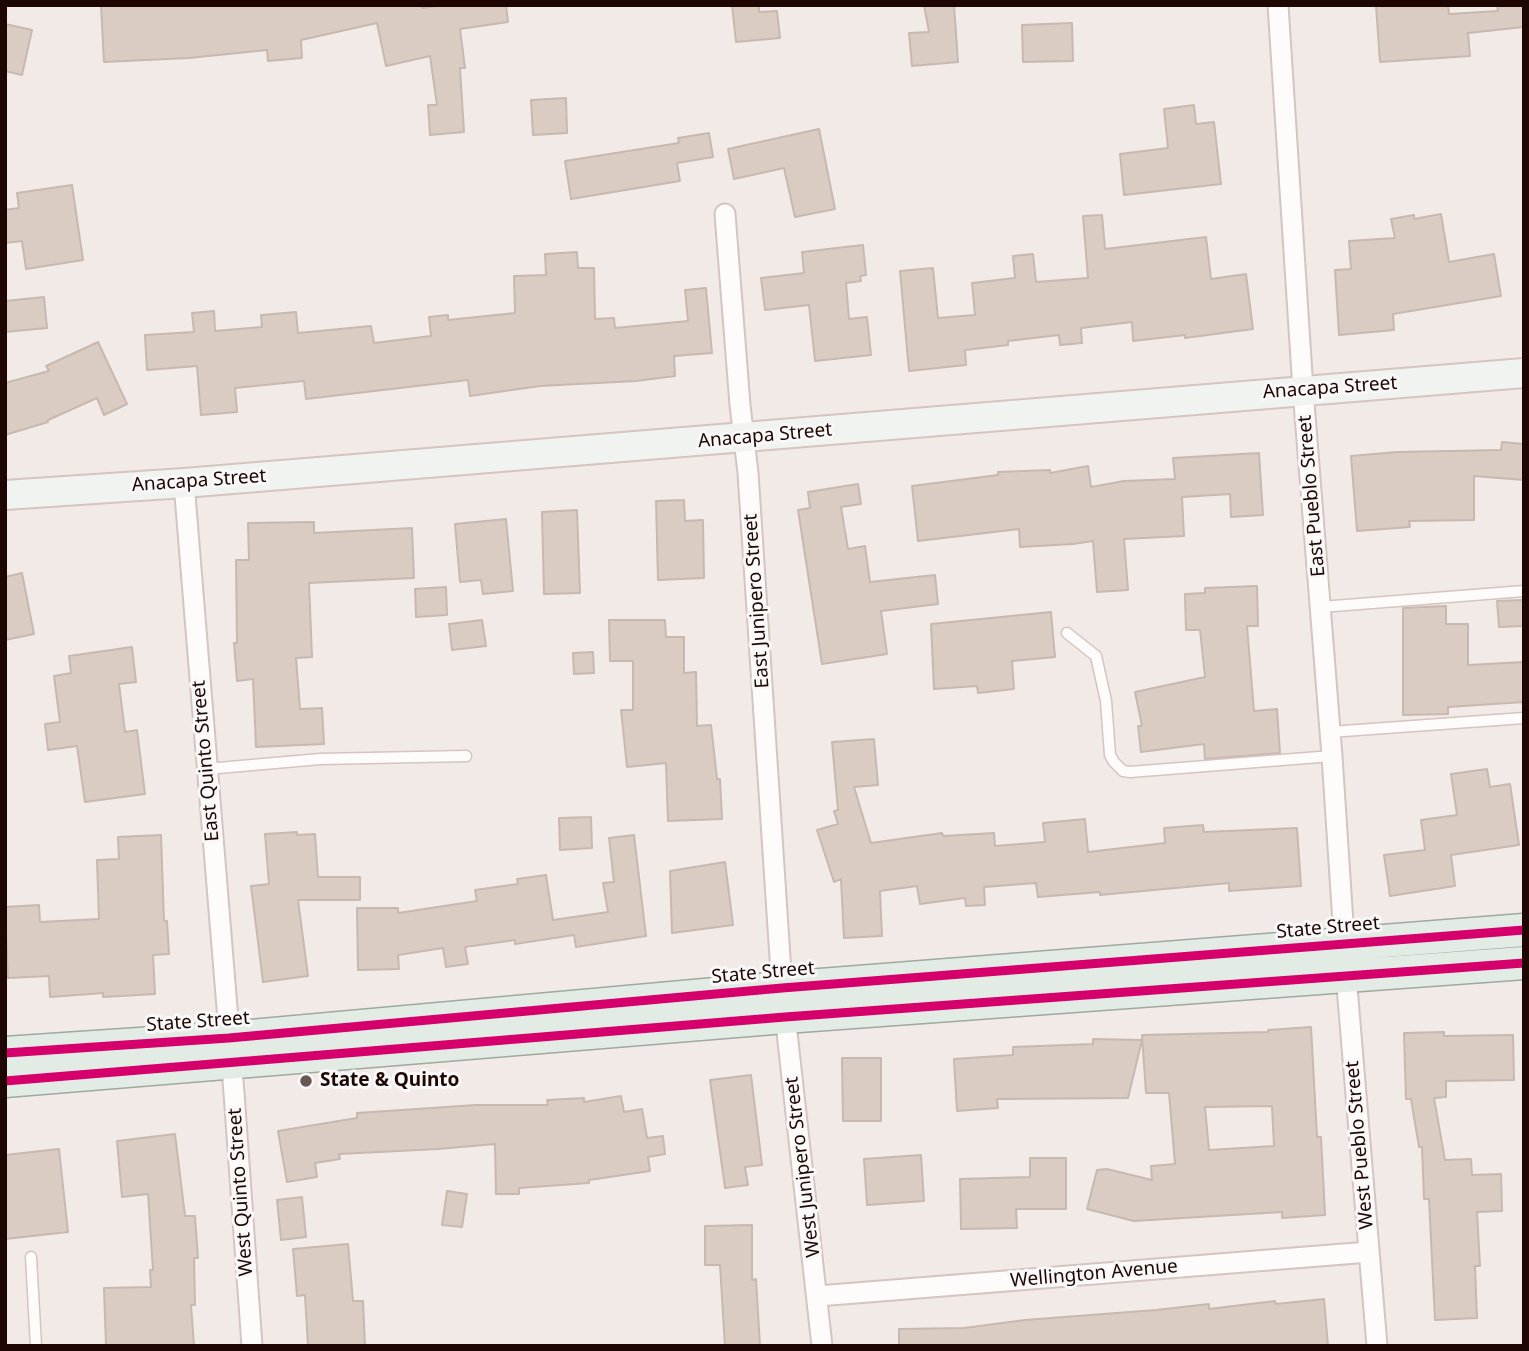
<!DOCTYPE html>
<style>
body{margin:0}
#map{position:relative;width:1529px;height:1351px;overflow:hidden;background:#f2eae7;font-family:"Noto Sans",sans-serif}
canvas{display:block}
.frame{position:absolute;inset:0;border:7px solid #1e0703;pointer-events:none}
</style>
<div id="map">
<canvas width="1529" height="1351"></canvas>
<div class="frame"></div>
</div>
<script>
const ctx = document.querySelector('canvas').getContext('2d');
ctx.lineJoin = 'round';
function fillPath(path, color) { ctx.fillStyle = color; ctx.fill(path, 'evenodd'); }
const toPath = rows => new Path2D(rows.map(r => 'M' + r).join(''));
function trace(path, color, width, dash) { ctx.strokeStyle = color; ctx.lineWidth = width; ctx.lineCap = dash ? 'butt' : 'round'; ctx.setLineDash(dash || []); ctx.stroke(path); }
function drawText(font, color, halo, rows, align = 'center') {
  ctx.font = font + ' "Noto Sans",sans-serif'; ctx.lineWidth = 6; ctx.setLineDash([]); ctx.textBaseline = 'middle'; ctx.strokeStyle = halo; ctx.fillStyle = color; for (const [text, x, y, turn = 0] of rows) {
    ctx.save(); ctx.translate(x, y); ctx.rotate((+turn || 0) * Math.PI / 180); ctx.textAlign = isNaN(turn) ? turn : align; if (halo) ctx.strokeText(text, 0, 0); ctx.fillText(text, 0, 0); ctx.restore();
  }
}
const building = toPath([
 [101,5,421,5,422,8,443,5,506,5,508,22,460,29,465,68,460,68,464,132,430,135,428,105,437,105,430,56,386,66,377,23,301,40,302,58,268,61,267,50,189,58,104,62,101,5],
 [732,5,759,5,759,12,777,11,780,38,736,42,732,5],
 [924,5,954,5,958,62,912,66,909,33,929,32,924,5],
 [1376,5,1448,5,1449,14,1498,11,1497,5,1524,5,1524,27,1468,33,1470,56,1380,62,1376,5],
 [1072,23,1073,61,1023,62,1022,25,1072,23],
 [5,24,32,30,22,75,5,71,5,24],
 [566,98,567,133,533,135,531,100,566,98],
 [1194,105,1196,124,1214,122,1221,184,1124,195,1120,154,1168,148,1164,109,1194,105],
 [819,129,835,209,795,217,784,168,734,179,728,149,819,129],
 [709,133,713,157,677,163,680,181,571,199,565,161,679,143,678,138,709,133],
 [72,185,83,260,26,269,22,241,5,243,5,210,19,208,17,193,72,185],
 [1441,214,1449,262,1494,254,1501,296,1393,314,1394,330,1339,335,1335,270,1351,269,1349,241,1395,238,1391,219,1414,215,1414,219,1441,214],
 [1102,215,1105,249,1206,237,1211,279,1246,274,1253,329,1185,338,1185,335,1133,341,1132,322,1081,328,1082,343,1060,345,1059,335,1008,341,1008,345,965,350,966,365,909,371,900,271,933,268,938,318,975,315,972,283,1015,278,1013,256,1033,254,1036,282,1088,278,1083,216,1102,215],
 [863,245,866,275,860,276,861,281,846,283,849,319,867,317,871,355,815,361,809,305,765,310,761,278,804,273,802,252,863,245],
 [577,252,578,268,594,268,595,319,614,318,615,328,688,321,685,290,706,288,712,353,674,356,675,376,636,381,540,386,470,396,468,380,306,399,304,381,235,388,237,412,201,415,197,366,147,370,145,335,194,332,192,313,214,311,215,331,262,327,261,315,296,312,298,333,371,326,374,343,431,336,429,317,448,315,448,320,515,313,514,276,546,275,545,254,577,252],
 [44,297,47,328,5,332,5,301,44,297],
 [98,342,127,404,104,415,97,398,48,420,48,422,5,435,5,383,49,371,46,366,98,342],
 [1502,442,1524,444,1524,480,1474,476,1474,520,1409,521,1410,527,1357,531,1351,456,1397,452,1501,450,1502,442],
 [1259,453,1263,515,1231,517,1230,494,1182,497,1184,536,1124,539,1128,590,1097,592,1093,541,1073,544,1020,547,1019,529,918,541,912,486,998,475,998,472,1050,470,1050,473,1088,466,1091,487,1124,481,1175,479,1173,458,1259,453],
 [858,484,861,504,841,507,848,549,865,546,870,582,935,575,938,604,881,611,887,654,822,664,798,510,810,508,808,492,858,484],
 [684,500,685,521,703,520,704,578,658,580,656,501,684,500],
 [577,510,580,593,544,594,542,512,577,510],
 [506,519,513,591,483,594,481,580,460,582,455,524,506,519],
 [314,522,314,533,412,528,414,578,309,583,312,657,296,658,300,709,322,708,324,744,256,747,253,679,237,681,234,643,237,643,236,560,249,560,248,523,314,522],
 [22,573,34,634,5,640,5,577,22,573],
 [1257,586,1258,626,1247,626,1254,711,1277,709,1280,753,1205,759,1204,744,1141,752,1138,726,1142,726,1135,692,1205,677,1200,630,1186,630,1185,594,1205,593,1205,588,1257,586],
 [446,587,447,615,416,617,415,589,446,587],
 [1524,600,1524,626,1499,627,1497,601,1524,600],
 [1446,606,1446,624,1468,624,1468,665,1524,662,1524,702,1448,707,1448,714,1403,715,1403,608,1446,606],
 [1051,612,1055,657,1012,661,1014,689,978,693,977,686,934,689,931,624,1051,612],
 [482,620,486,646,452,650,449,624,482,620],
 [609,620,665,620,666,637,684,637,684,673,696,672,697,726,711,725,717,779,720,779,722,819,668,821,666,763,627,767,621,710,633,710,633,661,610,661,609,620],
 [132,647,136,682,119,684,125,732,137,730,145,794,85,802,77,746,48,750,45,724,60,722,54,676,71,673,69,656,132,647],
 [593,652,594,673,574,674,573,653,593,652],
 [874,739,878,785,854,787,871,843,942,833,943,836,994,833,995,846,1045,842,1043,823,1085,819,1088,852,1165,843,1164,828,1203,825,1204,832,1297,828,1301,886,1229,891,1229,883,1100,895,1100,892,1038,897,1036,883,984,887,985,905,966,906,965,898,920,904,917,886,880,891,882,936,844,938,841,879,834,882,817,830,838,824,834,811,838,810,832,742,874,739],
 [1487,769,1490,787,1510,784,1519,845,1451,855,1455,886,1390,896,1384,855,1425,850,1421,820,1457,815,1451,774,1487,769],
 [591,817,592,848,560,850,559,818,591,817],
 [297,832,297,835,315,834,318,877,360,877,360,900,298,900,308,976,263,982,251,886,269,884,265,834,297,832],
 [161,835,164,921,167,921,169,954,153,955,155,994,103,997,103,993,50,997,49,976,8,978,5,907,39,905,40,922,99,919,97,860,119,859,118,837,161,835],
 [634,835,646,936,576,947,574,935,515,944,515,940,465,947,468,964,446,967,443,948,398,955,399,969,358,970,357,908,398,908,398,913,477,901,475,890,518,884,517,879,546,875,553,920,608,912,603,883,614,882,609,838,634,835],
 [725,862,733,925,672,933,670,871,725,862],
 [1311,1027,1317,1137,1321,1137,1325,1215,1282,1218,1282,1212,1134,1221,1087,1209,1097,1170,1107,1169,1152,1180,1151,1166,1175,1164,1169,1093,1146,1093,1142,1035,1268,1032,1268,1030,1311,1027],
 [1272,1106,1274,1146,1209,1150,1205,1107,1272,1106],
 [1444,1032,1444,1036,1513,1035,1514,1080,1446,1081,1446,1097,1434,1098,1445,1160,1471,1159,1472,1175,1501,1174,1502,1211,1477,1212,1480,1266,1475,1266,1477,1318,1435,1320,1429,1199,1424,1199,1422,1147,1419,1147,1411,1099,1406,1099,1404,1033,1444,1032],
 [1093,1039,1142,1040,1128,1098,997,1099,998,1108,957,1111,954,1059,1013,1055,1013,1047,1093,1044,1093,1039],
 [842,1058,881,1058,881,1121,843,1121,842,1058],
 [751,1075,762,1165,745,1167,748,1185,725,1188,710,1080,751,1075],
 [621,1096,624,1112,642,1109,647,1138,663,1136,665,1154,648,1157,650,1171,589,1180,589,1183,519,1188,519,1194,496,1194,495,1144,438,1149,339,1154,340,1159,315,1163,317,1177,287,1182,278,1131,357,1118,357,1113,476,1105,548,1105,547,1100,584,1098,584,1102,621,1096],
 [175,1134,185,1216,195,1216,198,1258,194,1258,195,1305,191,1305,194,1346,106,1346,104,1288,151,1287,150,1270,153,1270,148,1194,122,1197,117,1141,175,1134],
 [59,1149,68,1232,5,1239,5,1155,59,1149],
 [921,1155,924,1201,867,1205,864,1159,921,1155],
 [1030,1158,1066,1158,1066,1209,1016,1209,1017,1228,961,1229,960,1179,1030,1177,1030,1158],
 [447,1191,467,1194,462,1227,442,1225,447,1191],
 [302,1197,306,1237,281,1240,277,1200,302,1197],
 [752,1225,752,1280,756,1279,760,1346,725,1346,720,1265,705,1265,705,1226,752,1225],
 [348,1244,353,1301,363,1301,365,1346,308,1346,305,1295,297,1296,293,1249,348,1244],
 [1324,1299,1328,1346,899,1346,899,1329,964,1328,1025,1320,1156,1310,1209,1304,1209,1309,1275,1301,1276,1304,1324,1299]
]);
const lane = toPath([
 [1321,607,1524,591],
 [1067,633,1096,656,1106,701,1110,755,1114,762,1123,771,1130,772,1332,756],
 [1330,732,1524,718],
 [207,769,320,759,466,756],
 [31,1257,36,1346]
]);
const street = toPath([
 [1278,5,1303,390,1332,756,1348,999,1377,1346],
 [725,214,740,405,748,473,782,988,822,1346],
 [184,483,234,1093,252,1346],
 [818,1296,1369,1252]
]);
const secondary = toPath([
 [5,495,184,483,1524,373]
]);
const primary = toPath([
 [5,1053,229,1038,782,988,1524,930],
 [5,1081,785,1017,1524,963]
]);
const cycleway = toPath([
 [5,1053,229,1038,782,988,1524,930],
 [5,1081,785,1017,1524,963]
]);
const markers = [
 [306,1081,7,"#685653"]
];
const streetNames = [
 ["Anacapa Street",1330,388,-4],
 ["Anacapa Street",765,436,-5],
 ["Anacapa Street",199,481,-4],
 ["East Pueblo Street",1312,496,-95],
 ["East Junipero Street",757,601,-94],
 ["East Quinto Street",206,761,-95],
 ["State Street",1328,928,-5],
 ["State Street",763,973,-5],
 ["State Street",198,1022,-4],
 ["West Pueblo Street",1360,1145,-95],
 ["West Junipero Street",803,1167,-97],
 ["West Quinto Street",241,1192,-94],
 ["Wellington Avenue",1094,1274,-5]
];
const poiNames = [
 ["State & Quinto",320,1081]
];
fillPath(building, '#dbccc3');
trace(building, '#c7b8b0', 2);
trace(lane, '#d5c4bf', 13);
trace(street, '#d5c4bf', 23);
trace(secondary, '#d5c4bf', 32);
trace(primary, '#9fa99e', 35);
trace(lane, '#fdfcfb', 10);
trace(street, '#fdfcfb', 19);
trace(secondary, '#f0f3f0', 28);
trace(primary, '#e3ebe5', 32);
trace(cycleway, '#d6006c', 9);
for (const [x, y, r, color] of markers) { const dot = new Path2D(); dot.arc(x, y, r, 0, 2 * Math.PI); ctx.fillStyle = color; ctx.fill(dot); trace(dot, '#f8f8f8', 2.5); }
drawText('19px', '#1e0703', '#f8f8f8', streetNames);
drawText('bold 19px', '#1e0703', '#f8f8f8', poiNames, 'left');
</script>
